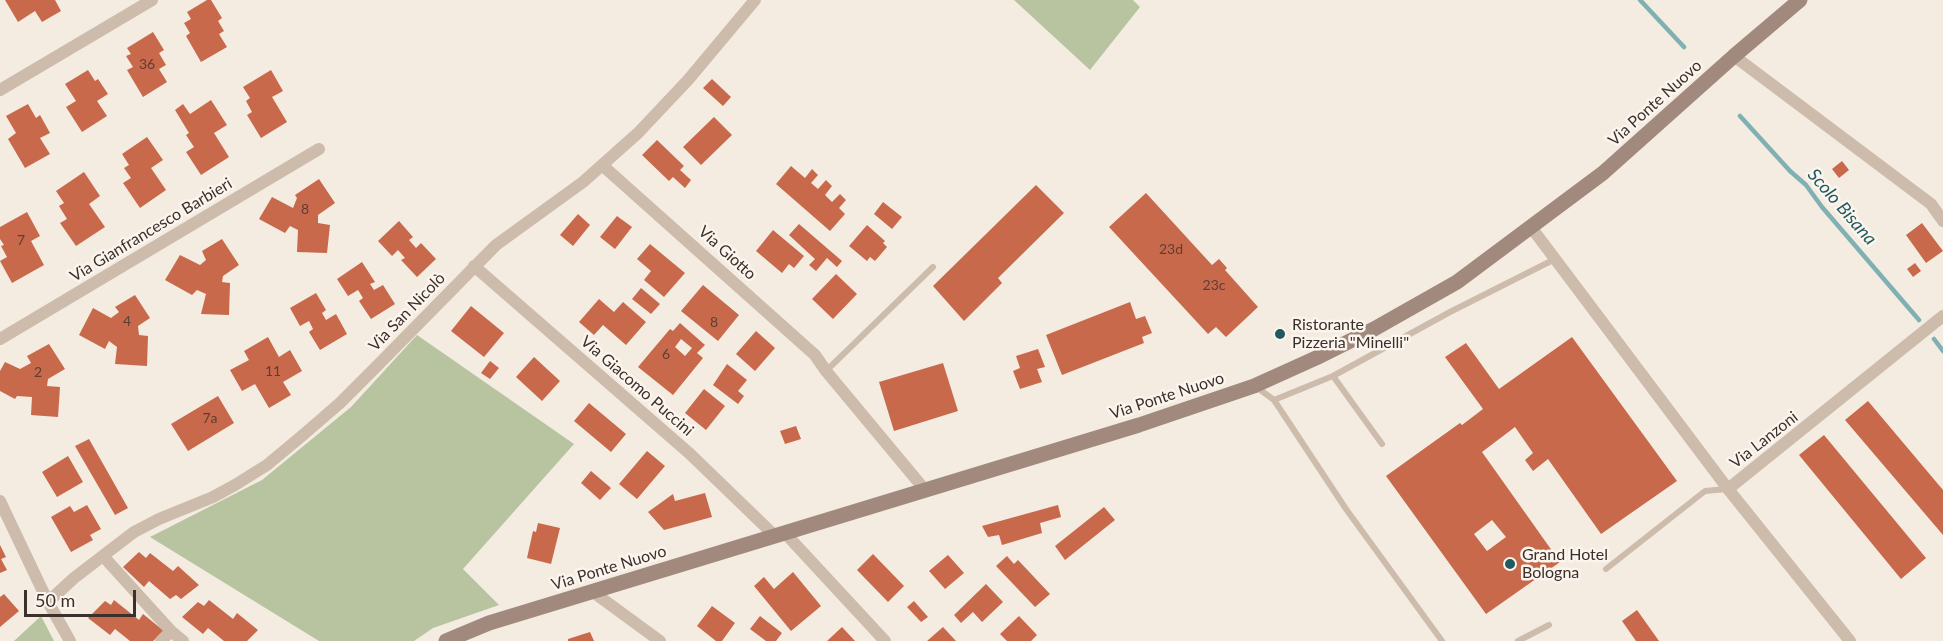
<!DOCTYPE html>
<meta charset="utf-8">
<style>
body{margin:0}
#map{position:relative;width:1943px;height:641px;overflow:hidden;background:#f4ebe1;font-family:Lato,sans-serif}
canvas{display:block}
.scale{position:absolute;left:24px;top:590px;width:112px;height:27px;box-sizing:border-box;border:3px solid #3b302b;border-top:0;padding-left:8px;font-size:18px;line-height:21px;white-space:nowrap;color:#3b302b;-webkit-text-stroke:4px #fbf5ee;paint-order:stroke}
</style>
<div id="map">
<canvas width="1943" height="641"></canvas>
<div class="scale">50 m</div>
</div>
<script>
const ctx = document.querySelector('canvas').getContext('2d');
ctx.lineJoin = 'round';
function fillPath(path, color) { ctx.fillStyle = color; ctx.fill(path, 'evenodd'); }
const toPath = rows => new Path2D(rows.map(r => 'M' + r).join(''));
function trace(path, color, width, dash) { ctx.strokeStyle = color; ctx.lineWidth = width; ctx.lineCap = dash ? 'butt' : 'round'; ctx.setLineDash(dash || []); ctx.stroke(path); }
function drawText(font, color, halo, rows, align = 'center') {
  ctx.font = font + ' Lato,sans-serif'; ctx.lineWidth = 5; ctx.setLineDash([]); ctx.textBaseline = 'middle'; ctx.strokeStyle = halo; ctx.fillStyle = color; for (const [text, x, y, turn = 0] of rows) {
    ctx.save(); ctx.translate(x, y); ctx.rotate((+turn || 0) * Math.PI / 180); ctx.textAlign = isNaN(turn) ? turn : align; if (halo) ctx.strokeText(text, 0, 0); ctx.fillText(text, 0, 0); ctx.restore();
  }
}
const green = toPath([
 [1014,0,1133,0,1140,7,1090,70],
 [417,335,574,444,463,569,499,605,433,628,414,641,319,641,150,537,262,480,351,407],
 [41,616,54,641,14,641]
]);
const stream = toPath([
 [1640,0,1684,47],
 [1740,116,1790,171,1806,185,1822,207,1919,320],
 [1934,339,1943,351]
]);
const building = toPath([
 [5,0,55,0,61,11,42,22,35,11,18,22],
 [207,0,211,0,222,18,218,21,224,31,219,34,227,47,201,62,186,36,190,33,184,23,191,19,187,12],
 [153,32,164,50,159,53,166,65,159,69,167,82,143,97,127,70,133,67,126,56,131,54,127,48],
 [88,70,95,81,98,79,108,94,97,101,107,116,82,132,66,107,76,101,65,84],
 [271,70,283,91,272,97,287,122,261,138,247,115,252,112,246,101,250,98,243,87],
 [712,79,731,97,723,106,703,88],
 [211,100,227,125,214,133,229,157,201,175,186,152,194,147,186,135,189,133,175,110,183,104,190,114],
 [28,104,36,118,40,115,50,133,40,138,50,154,25,168,8,139,16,133,6,116],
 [714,117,732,135,701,165,683,147],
 [147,137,163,160,151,168,166,190,140,208,123,183,131,178,124,168,129,165,122,154],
 [657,140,684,166,680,170,691,180,685,188,673,177,669,181,642,155],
 [1842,161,1849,170,1839,178,1832,169],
 [791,166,805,178,812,169,818,175,811,183,818,189,826,180,832,186,825,195,832,202,840,194,846,200,839,208,845,214,830,231,776,184],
 [84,172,100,196,89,204,105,227,76,246,60,223,67,219,59,206,64,203,56,191],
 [319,179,335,203,318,215,318,223,330,225,327,253,297,252,298,230,290,226,285,233,259,219,272,197,293,208,297,198,295,195],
 [1036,185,1064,213,998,278,1002,283,964,321,933,286],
 [1146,193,1212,265,1219,259,1227,268,1225,270,1258,307,1226,337,1216,327,1208,334,1109,227],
 [883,202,902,217,892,229,874,214],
 [27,212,40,236,31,241,44,265,12,283,0,261,7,257,1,246,4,245,0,239,0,227],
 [578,214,590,225,573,246,560,235],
 [617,216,632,227,615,249,600,237],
 [399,221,413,237,409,240,416,248,421,243,436,259,417,277,401,260,405,258,398,250,392,256,378,241],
 [1922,223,1943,251,1926,263,1906,235],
 [799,224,842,261,837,267,827,258,816,271,809,265,815,259,789,235],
 [867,225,885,241,883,243,887,247,875,261,870,257,867,261,849,246],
 [773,230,804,256,794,268,789,264,782,273,756,251],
 [222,239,239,265,223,276,222,282,230,283,229,315,201,314,206,294,197,290,192,295,165,280,180,255,200,265,206,260,202,251],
 [650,244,685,273,664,297,644,280,651,271,637,259],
 [362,262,375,282,370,284,374,290,383,285,395,304,371,319,359,301,363,298,358,290,348,296,337,279],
 [1915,263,1921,271,1913,277,1907,269],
 [836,274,857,294,833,319,812,299],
 [703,285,739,315,718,341,681,311],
 [641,288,660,304,651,314,632,299],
 [316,293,326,310,322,313,326,320,336,314,347,334,320,350,309,332,313,329,309,321,300,326,290,308],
 [135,295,150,318,138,326,139,335,148,336,147,366,115,364,117,347,109,341,105,349,79,335,93,308,111,318,119,312,115,307],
 [599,299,614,312,623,302,646,322,626,345,603,325,594,335,579,322],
 [1130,302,1136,319,1145,316,1152,333,1142,337,1144,343,1062,375,1046,335],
 [471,306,504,333,484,357,451,331],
 [680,323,705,345,697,353,703,358,673,395,638,367,670,329,673,331],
 [681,339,692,348,685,356,675,347],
 [756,331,775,348,755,371,736,354],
 [268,337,279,357,290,350,302,371,283,382,291,395,269,408,255,384,242,391,230,370,249,360,244,351],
 [1572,337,1677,481,1601,534,1548,459,1533,471,1525,460,1533,453,1515,427,1482,452,1560,562,1486,614,1386,476,1460,423,1462,425,1483,409,1445,357,1466,343,1499,389],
 [1492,520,1506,537,1487,551,1474,534],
 [49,344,65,369,48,379,47,386,60,387,58,417,31,415,32,397,17,396,15,399,0,391,0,371,5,362,20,369,31,363,27,356],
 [1038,349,1045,367,1037,369,1042,382,1020,389,1013,371,1020,368,1016,356],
 [534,357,560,381,542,401,516,377],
 [490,361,499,368,490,379,481,373],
 [943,363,958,411,894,431,879,382],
 [727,364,747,380,738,391,744,396,738,404,713,385],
 [704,389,725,406,706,430,685,413],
 [218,396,234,423,188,451,171,424],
 [1868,401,1943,490,1943,535,1845,420],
 [589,403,626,434,611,452,574,421],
 [796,426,801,439,785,444,780,431],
 [1824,435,1926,558,1901,579,1799,455],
 [89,439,128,508,115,515,75,446],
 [647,451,665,466,637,499,619,484],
 [68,456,83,482,57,497,42,472],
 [591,471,611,488,600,500,581,483],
 [705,493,712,517,664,530,648,512,673,494,675,501],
 [87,505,101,529,90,535,93,540,71,552,51,517,70,506,74,512],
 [1058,505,1061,517,1040,523,1042,533,1002,545,999,535,988,537,982,526],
 [1104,507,1115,520,1065,560,1055,546],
 [538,523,560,528,551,564,527,558,533,531,536,532],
 [0,545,6,557,1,559,7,570,0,573],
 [139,552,146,558,150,553,173,571,178,566,199,585,181,599,176,595,170,599,149,581,144,587,123,567],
 [873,554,904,586,888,602,857,570],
 [948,555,964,573,945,589,929,571],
 [1007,556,1014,564,1018,560,1050,594,1035,607,996,566],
 [793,572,821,606,791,631,754,586,764,577,774,589],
 [986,584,1003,602,982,622,973,612,961,623,954,615],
 [4,594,19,611,0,627,0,597],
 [114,600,139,620,143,614,164,631,153,641,130,641,115,629,110,635,88,618,105,601,111,605],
 [209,600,233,619,237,613,258,630,247,641,224,641,208,628,203,634,182,617,198,602,204,606],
 [914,601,928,617,921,622,907,607],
 [712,606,735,623,722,641,716,641,697,626],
 [1637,610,1659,641,1636,641,1622,621],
 [760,616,782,633,776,641,766,641,750,629],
 [1019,616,1037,635,1031,641,1007,641,1000,634],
 [842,627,855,641,827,641],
 [943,627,956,641,927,641],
 [590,632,594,641,568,641,568,639]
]);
const service = toPath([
 [826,371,933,267],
 [1333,376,1382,444],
 [1255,386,1274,400,1346,509,1442,641],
 [1274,400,1333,376,1450,312,1555,259],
 [1606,569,1705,491,1727,489],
 [1518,641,1549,625]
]);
const minor = toPath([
 [1734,56,1931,204,1943,221],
 [0,90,152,0],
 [602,165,815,355,826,371,925,490],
 [1531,227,1728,489],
 [474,266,689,453,774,535],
 [0,339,319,149],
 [0,501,48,602,70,641],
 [784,532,885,641],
 [103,556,171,631],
 [593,592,660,641],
 [48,602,74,578,134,532,159,519,213,497,235,485,267,465,303,435,340,403,378,365,496,245,583,182,638,133,688,80,755,0],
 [161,641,171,631,183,641],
 [1850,641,1728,489,1943,316]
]);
const secondary = toPath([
 [446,641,489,623,1139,425,1254,386,1316,358,1374,329,1457,282,1603,173,1734,56,1800,0]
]);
const markers = [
 [1280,334,6,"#1f5a5e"],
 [1510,564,6,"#1f5a5e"]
];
const numberNames = [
 ["36",147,64],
 ["8",305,209],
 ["7",21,240],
 ["23d",1171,249],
 ["23c",1214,285],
 ["4",127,321],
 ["8",714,322],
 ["6",666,354],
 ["11",273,371],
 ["2",38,372],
 ["7a",210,418]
];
const streetNames = [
 ["Via Ponte Nuovo",1655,103,-42],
 ["Via Gianfrancesco Barbieri",151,230,-31],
 ["Via Giotto",727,253,42],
 ["Via San Nicolò",407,312,-46],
 ["Via Giacomo Puccini",637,386,41],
 ["Via Ponte Nuovo",1167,396,-18],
 ["Via Lanzoni",1764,440,-38],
 ["Via Ponte Nuovo",609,568,-17]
];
const poiNames = [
 ["Ristorante",1292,325],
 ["Pizzeria \"Minelli\"",1292,343],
 ["Grand Hotel",1522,555],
 ["Bologna",1522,573]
];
const waterNames = [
 ["Scolo Bisana",1842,207,49]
];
fillPath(green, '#b8c4a0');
trace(stream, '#7fb0b2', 4.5);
fillPath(building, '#c8694b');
trace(service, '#cdbbac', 6);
trace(minor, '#cdbbac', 12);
trace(secondary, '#a18a7d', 15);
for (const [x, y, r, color] of markers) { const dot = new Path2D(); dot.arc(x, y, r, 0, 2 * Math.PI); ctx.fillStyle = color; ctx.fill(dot); trace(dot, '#fbf5ee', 2); }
drawText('14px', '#5e3e33', null, numberNames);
drawText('16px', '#3b302b', '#fbf5ee', streetNames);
drawText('16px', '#3b302b', '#fbf5ee', poiNames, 'left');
drawText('italic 18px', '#1f5a5e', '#fbf5ee', waterNames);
</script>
